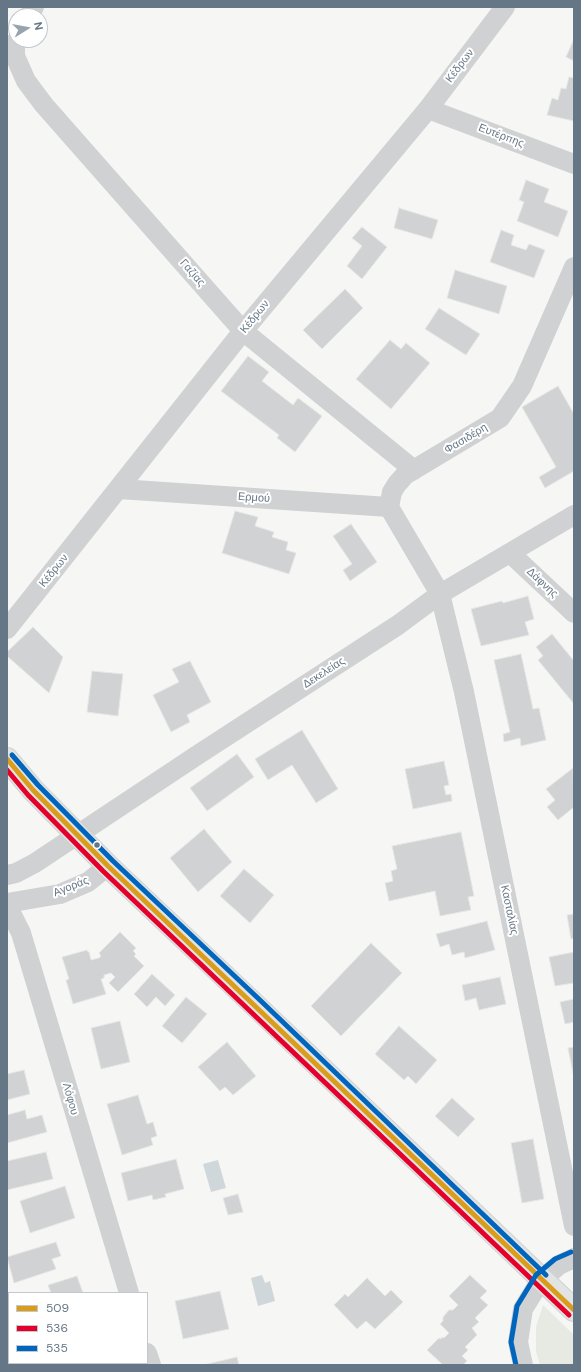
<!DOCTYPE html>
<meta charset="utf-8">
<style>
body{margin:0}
#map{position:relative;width:581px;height:1372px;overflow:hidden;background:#f6f6f5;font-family:"DM Sans",sans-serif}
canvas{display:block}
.frame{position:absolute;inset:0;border:8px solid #657787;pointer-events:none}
.legend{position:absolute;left:8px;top:1292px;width:140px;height:72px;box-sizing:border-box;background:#fff;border:1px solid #c1c9cf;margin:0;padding:5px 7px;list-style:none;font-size:12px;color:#657787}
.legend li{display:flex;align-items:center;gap:8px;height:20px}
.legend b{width:20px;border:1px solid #c1c9cf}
.north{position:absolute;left:8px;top:8px;width:40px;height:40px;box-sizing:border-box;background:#fff;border:1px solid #c1c9cf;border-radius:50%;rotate:79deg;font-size:11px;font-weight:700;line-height:16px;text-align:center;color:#657787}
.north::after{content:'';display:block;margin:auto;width:14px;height:18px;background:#98a3ae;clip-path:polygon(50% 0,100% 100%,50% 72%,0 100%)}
</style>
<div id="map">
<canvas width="581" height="1372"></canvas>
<div class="frame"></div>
<ul class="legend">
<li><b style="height:5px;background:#da9d1b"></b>509</li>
<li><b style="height:5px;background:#e4002b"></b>536</li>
<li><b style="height:5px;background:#0065bd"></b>535</li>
</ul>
<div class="north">N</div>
</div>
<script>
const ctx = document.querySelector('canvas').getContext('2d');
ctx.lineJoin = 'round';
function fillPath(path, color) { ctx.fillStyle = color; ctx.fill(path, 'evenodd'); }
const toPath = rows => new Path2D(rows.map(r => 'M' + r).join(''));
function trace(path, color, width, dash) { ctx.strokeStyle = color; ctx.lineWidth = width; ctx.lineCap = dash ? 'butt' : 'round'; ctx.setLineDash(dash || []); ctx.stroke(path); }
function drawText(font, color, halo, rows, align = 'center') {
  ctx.font = font + ' "DM Sans",sans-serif'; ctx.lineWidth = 4; ctx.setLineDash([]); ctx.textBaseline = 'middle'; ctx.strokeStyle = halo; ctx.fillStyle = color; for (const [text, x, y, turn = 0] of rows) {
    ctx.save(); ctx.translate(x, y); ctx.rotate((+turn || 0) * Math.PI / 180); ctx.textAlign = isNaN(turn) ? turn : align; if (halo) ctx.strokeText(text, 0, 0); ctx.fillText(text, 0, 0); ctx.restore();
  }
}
const green = toPath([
 [543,1305,574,1335,574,1365,540,1365,536,1351,536,1327]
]);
const water = toPath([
 [218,1160,226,1188,211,1192,203,1164],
 [262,1275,265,1283,270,1281,275,1301,258,1306,251,1278]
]);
const building = toPath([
 [574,39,574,61,566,57,574,39],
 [569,77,574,78,574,121,547,115,552,98,558,100,561,88,566,89,569,77],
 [526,180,549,189,544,202,568,211,558,237,517,221,524,202,519,200,526,180],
 [399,208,438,220,432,239,394,228,399,208],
 [362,227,387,247,362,279,347,266,362,246,352,238,362,227],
 [501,230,514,235,511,245,526,250,529,244,545,250,534,278,490,262,501,230],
 [455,270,507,286,499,314,447,298,455,270],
 [345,289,363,308,322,349,303,330,345,289],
 [439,308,480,334,466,355,425,329,439,308],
 [390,340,401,349,406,343,430,363,391,409,356,379,390,340],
 [248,356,269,372,262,381,293,405,298,398,322,416,295,452,277,438,279,435,221,391,248,356],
 [558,386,574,414,574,471,545,488,539,477,556,467,522,407,558,386],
 [235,511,258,517,255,526,274,532,272,537,288,542,286,550,296,553,289,574,222,553,235,511],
 [351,524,377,562,350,581,343,570,352,564,333,536,351,524],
 [528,596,534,619,525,622,529,635,481,646,471,609,502,601,503,603,528,596],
 [33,627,63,657,49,693,7,656,7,652,33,627],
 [552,634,574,661,574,704,538,660,543,656,536,647,552,634],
 [521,654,533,709,539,708,546,740,521,746,520,738,504,742,503,734,510,732,494,660,521,654],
 [190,661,211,702,187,715,190,722,171,732,153,695,179,682,172,669,190,661],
 [92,671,123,674,118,716,87,712,92,671],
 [302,730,338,789,316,803,292,765,268,780,255,759,302,730],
 [237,754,254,777,207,811,190,788,237,754],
 [444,761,449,785,444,786,446,795,451,794,452,801,413,809,405,769,444,761],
 [573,768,574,807,558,820,547,807,555,800,546,789,573,768],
 [204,829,232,862,198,892,170,858,204,829],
 [461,832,474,896,468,897,471,910,440,916,435,891,389,901,385,883,393,881,391,871,397,869,392,846,461,832],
 [244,869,274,895,250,923,220,896,244,869],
 [574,914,574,938,571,939,567,915,574,914],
 [487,921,495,950,465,958,464,952,452,955,449,944,440,947,436,934,487,921],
 [120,932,136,948,133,951,136,954,134,956,144,966,118,992,109,983,115,977,111,973,104,975,104,978,101,979,106,994,73,1004,66,980,69,979,62,957,87,950,88,952,89,952,91,960,99,958,101,956,99,953,120,932],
 [371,943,402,973,341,1036,311,1006,371,943],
 [574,952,574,983,555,986,549,957,574,952],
 [152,974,175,995,165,1006,156,997,147,1007,134,994,152,974],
 [500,977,506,1004,479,1010,476,998,465,1001,462,985,500,977],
 [186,997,207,1014,182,1043,162,1026,186,997],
 [574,999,574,1022,565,1024,560,1002,574,999],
 [120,1021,130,1062,101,1069,91,1028,120,1021],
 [399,1026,437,1060,416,1084,408,1076,404,1080,375,1054,399,1026],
 [227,1042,256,1076,233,1095,225,1087,220,1091,198,1067,227,1042],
 [574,1047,574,1078,568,1048,574,1047],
 [24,1070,30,1094,7,1100,7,1074,24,1070],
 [138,1095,147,1124,153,1122,157,1136,151,1138,153,1145,122,1155,107,1104,138,1095],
 [452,1098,475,1119,458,1137,435,1116,452,1098],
 [25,1110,27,1119,42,1115,47,1132,7,1143,7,1115,25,1110],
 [533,1139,544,1199,522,1203,511,1143,533,1139],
 [46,1152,53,1179,7,1190,7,1161,46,1152],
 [176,1159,184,1189,165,1194,166,1197,153,1200,152,1195,128,1201,121,1173,176,1159],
 [65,1186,75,1218,30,1233,20,1201,65,1186],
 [238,1194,243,1212,228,1215,223,1198,238,1194],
 [56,1242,61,1256,52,1259,56,1269,14,1283,7,1257,56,1242],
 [470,1275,487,1291,480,1298,488,1305,475,1318,479,1322,472,1328,477,1335,465,1347,468,1350,462,1356,467,1361,463,1365,443,1365,427,1350,439,1338,441,1339,442,1337,444,1338,449,1333,440,1324,443,1321,443,1317,449,1310,453,1310,458,1305,449,1296,470,1275],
 [77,1276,83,1293,51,1293,48,1285,77,1276],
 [367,1278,385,1296,391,1290,403,1302,375,1329,366,1321,357,1329,334,1305,345,1294,348,1297,367,1278],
 [220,1291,229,1329,183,1339,175,1301,220,1291],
 [7,1357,9,1357,9,1363,34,1363,35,1365,7,1365,7,1357],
 [237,1357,239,1365,203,1365,237,1357],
 [58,1363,87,1363,81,1365,58,1365,58,1363]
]);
const minor = toPath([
 [29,16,34,7],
 [17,40,15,46,15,56,26,81,44,105,243,331,414,470],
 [428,109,574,164],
 [574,267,522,386,500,418,405,475,397,484,392,492,389,507,440,594,464,692,574,1226],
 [119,489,389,507],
 [510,553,574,613],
 [7,629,243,331,428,109,505,7],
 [7,875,16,873,35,863,199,754,398,625,440,594,574,515],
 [7,903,60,894,88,882,108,866],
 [7,908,12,915,21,933,129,1293],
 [147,1353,151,1365],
 [523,1365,518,1342,523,1309,541,1280,559,1265,574,1258]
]);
const major = toPath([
 [7,759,33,790,108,866,257,1007,574,1310]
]);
const bus1 = toPath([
 [7,759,33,790,108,866,574,1310]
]);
const bus2 = toPath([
 [7,770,28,795,103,871,569,1315]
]);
const bus3 = toPath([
 [12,755,38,785,113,861,262,1002,546,1275],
 [516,1365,511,1342,517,1306,536,1275,555,1259,571,1252]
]);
const markers = [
 [97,845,3.5,"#657787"]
];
const streetNames = [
 ["Κέδρων",460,66,-53],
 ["Ευτέρπης",501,136,21],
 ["Γαζίας",192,273,49],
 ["Κέδρων",255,317,-51],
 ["Φασιδέρη",466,439,-31],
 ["Ερμού",254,498,4],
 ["Κέδρων",54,571,-51],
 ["Δάφνης",542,583,43],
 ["Δεκελείας",324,673,-33],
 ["Αγοράς",71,887,-22],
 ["Κασταλίας",509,910,78],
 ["Λόφου",70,1099,74]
];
fillPath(green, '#e6eae3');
fillPath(water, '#d0d7da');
fillPath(building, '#d1d2d3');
trace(building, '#e6e6e5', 1);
trace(major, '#d2d3d4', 24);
trace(minor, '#d0d1d2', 20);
trace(major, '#e2e3e3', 22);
trace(bus1, '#da9d1b', 5);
trace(bus2, '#e4002b', 5);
trace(bus3, '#0065bd', 5);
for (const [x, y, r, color] of markers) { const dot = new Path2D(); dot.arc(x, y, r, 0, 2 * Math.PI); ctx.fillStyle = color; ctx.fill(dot); trace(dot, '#fff', 1.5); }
drawText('11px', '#657787', '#fff', streetNames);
</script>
